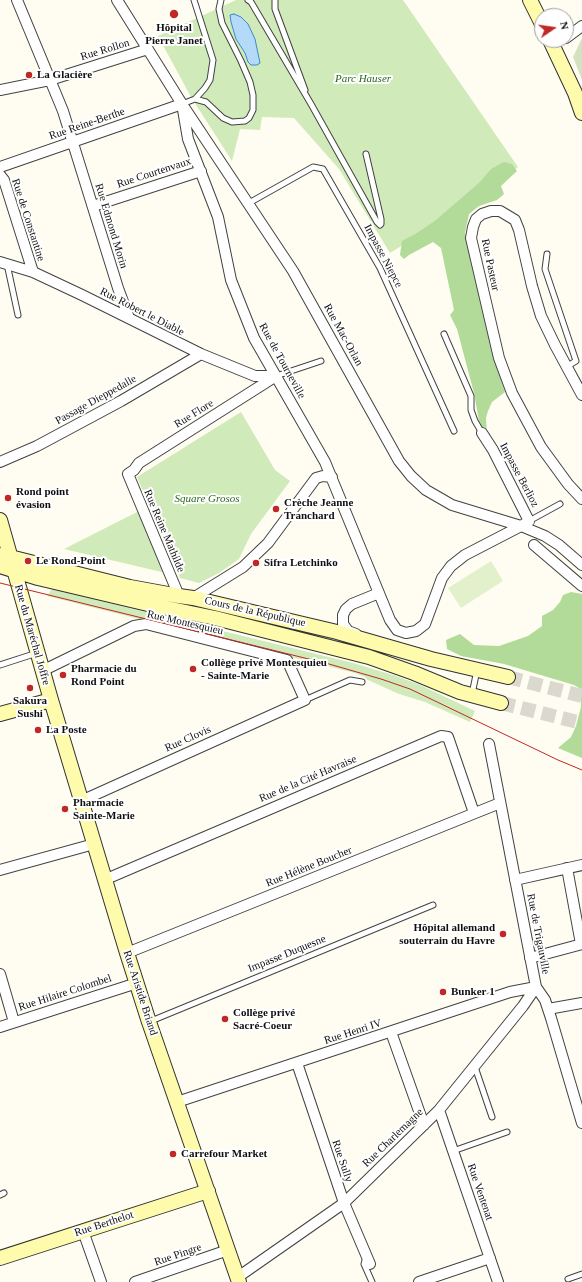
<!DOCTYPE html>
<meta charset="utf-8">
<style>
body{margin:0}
#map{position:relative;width:582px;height:1282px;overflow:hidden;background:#fffdf1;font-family:"Times New Roman",serif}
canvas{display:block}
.north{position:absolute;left:534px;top:8px;width:40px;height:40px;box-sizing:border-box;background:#fff;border:1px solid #9f9f9f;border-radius:50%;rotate:77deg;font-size:11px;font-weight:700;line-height:16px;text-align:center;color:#0f0f0f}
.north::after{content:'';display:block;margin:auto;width:14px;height:18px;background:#c12725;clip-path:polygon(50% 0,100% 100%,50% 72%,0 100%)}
</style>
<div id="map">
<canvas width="582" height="1282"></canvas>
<div class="north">N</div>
</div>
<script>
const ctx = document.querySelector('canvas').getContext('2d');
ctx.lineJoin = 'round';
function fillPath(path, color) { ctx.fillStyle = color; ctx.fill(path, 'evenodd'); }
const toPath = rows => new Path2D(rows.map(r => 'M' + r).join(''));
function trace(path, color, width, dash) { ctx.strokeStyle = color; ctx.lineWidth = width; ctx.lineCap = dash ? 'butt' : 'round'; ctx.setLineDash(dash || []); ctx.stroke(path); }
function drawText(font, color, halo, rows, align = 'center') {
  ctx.font = font + ' "Times New Roman",serif'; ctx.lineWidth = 4; ctx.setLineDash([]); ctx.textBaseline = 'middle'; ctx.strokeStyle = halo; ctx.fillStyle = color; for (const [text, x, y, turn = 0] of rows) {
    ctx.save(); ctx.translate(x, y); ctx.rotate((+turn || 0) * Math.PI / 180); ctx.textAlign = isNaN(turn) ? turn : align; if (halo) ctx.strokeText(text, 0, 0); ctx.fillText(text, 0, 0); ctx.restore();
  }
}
const green = toPath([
 [236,0,403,0,518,167,474,200,390,253,339,169,294,118,262,117,260,130,240,129,232,161,191,97,158,36],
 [241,412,275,470,290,481,251,534,239,559,219,573,199,583,180,578,137,477],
 [139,511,166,573,64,549],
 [52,589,353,663,393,675,420,685,475,711,470,722,425,702,399,694,368,680,365,677,355,673,47,596]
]);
const forest = toPath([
 [504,162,512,164,517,171,501,186,504,194,497,200,479,206,469,214,465,233,495,361,505,392,492,402,488,411,486,418,487,436,479,421,474,393,457,329,450,315,454,310,441,248,433,242,409,255,404,259,400,255,402,241,417,233,436,220,480,182,491,169],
 [571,592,582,594,582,758,558,748,571,737,576,726,581,707,581,689,574,685,504,664,461,656,447,649,446,640,460,634,474,645,499,646,528,636,542,626,542,616,553,610,560,602,563,595]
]);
const cemetery = toPath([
 [582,38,582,80,573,57]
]);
const pitch = toPath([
 [491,561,503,581,461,608,448,588]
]);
const water = toPath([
 [234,14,241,17,248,24,255,39,260,63,257,65,251,65,248,62,245,53,236,39,231,22,230,15,234,14]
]);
const secondaryTunnel = toPath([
 [508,677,582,696],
 [501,703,582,723]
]);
const lane = toPath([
 [248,0,251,2,311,104,377,222,380,225,381,224,381,219,366,154],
 [275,0,275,9,305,90],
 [195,99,206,102,223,118,232,122,245,121,249,118,253,110,253,95,250,82,241,61,222,23,219,9,221,0],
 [182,104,195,99,205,88,210,80,213,60,194,0],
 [249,203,313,167,323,169,380,268,454,431],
 [547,254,545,269,576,361,566,367],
 [7,264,18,315],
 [444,334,471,396,471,410,475,421,482,433],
 [276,376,321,361],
 [529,521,560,504],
 [0,665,37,653],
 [472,694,477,670],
 [305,700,350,680,362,682],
 [151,1021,433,905],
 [475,1067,492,1117],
 [453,1151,507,1132],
 [0,1195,4,1193],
 [366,1257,364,1264,372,1282],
 [568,1279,582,1274]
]);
const street = toPath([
 [17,0,63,111,118,288,129,318],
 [117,0,182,104,293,271,399,461,411,476,426,490,452,505,521,526,545,536,559,545,582,565],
 [566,38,582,26],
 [0,90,50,80,148,49],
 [182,104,188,139,218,217,231,280,254,338,325,462,390,620,397,630,406,633,416,631,425,624,442,578,451,566,465,555,521,526,529,521,493,450,482,433],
 [0,167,182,104],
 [0,175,4,180,33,272],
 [93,206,201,171],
 [0,262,33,272,82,295,201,354,255,376,276,376],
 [582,395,555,345,541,316,532,286,519,230,515,220,500,211,491,211,482,214,476,219,473,227,471,238,499,358,512,393,541,447,568,484,582,499],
 [0,462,37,446,121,401,201,354],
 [534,545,582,586],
 [179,596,128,474,134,470,139,463,262,385,276,376],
 [193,598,243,567,268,543,316,478,323,476,332,477],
 [356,634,348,631,343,624,343,615,346,609,352,604,379,593],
 [42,671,134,626,146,624,287,660,305,700,81,801],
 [489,744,536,987,545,1000,551,1018,582,1123],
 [567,868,581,944],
 [0,870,94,844],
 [104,880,441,736,448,737,474,813],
 [515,880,582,865],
 [127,953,500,803],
 [530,958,582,944],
 [0,974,14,1022],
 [548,1009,582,1003],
 [0,1027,137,983],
 [391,1032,424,1125],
 [297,1063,344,1203,370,1264],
 [177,1102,510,992,536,987],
 [439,1110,498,1282],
 [83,1231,101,1282],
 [238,1277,344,1203,439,1110,523,1006,536,987],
 [135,1282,228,1250],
 [419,1282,490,1258]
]);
const secondary = toPath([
 [530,0,542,24],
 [550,40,575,93,582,113],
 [0,520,51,700,127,953,149,1022,239,1282],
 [2,555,130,587,179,596,193,598,337,632,431,659,508,677],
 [0,566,38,578,152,605,215,618,369,657,414,673,460,692,501,703],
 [0,714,51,700],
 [0,1258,208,1191]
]);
const tram = toPath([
 [0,583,329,664,381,679,410,689,558,760,582,770]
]);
const markers = [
 [174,14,5,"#c12725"],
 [29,75,4,"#c12725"],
 [8,498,4,"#c12725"],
 [276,509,4,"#c12725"],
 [28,561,4,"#c12725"],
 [256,563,4,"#c12725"],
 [193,669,4,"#c12725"],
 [63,675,4,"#c12725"],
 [30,688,4,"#c12725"],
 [38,730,4,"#c12725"],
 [65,809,4,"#c12725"],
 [503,934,4,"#c12725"],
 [443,992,4,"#c12725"],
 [225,1019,4,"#c12725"],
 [173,1154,4,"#c12725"]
];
const poiNames = [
 ["Hôpital",174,28,"center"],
 ["Pierre Janet",174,41,"center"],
 ["La Glacière",37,75],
 ["Rond point",16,492],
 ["évasion",16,505],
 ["Crèche Jeanne",284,503],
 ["Tranchard",284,516],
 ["Le Rond-Point",36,561],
 ["Sifra Letchinko",264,563],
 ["Collège privé Montesquieu",201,663],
 ["- Sainte-Marie",201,676],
 ["Pharmacie du",71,669],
 ["Rond Point",71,682],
 ["Sakura",30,701,"center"],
 ["Sushi",30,714,"center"],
 ["La Poste",46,730],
 ["Pharmacie",73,803],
 ["Sainte-Marie",73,816],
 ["Hôpital allemand",495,928,"right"],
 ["souterrain du Havre",495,941,"right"],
 ["Bunker 1",451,992],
 ["Collège privé",233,1013],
 ["Sacré-Coeur",233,1026],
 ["Carrefour Market",181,1154]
];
const streetNames = [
 ["Rue Rollon",105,50,-17],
 ["Rue Reine-Berthe",87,124,-19],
 ["Rue Courtenvaux",154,173,-18],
 ["Rue de Constantine",28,220,72],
 ["Rue Edmond Morin",111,226,73],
 ["Impasse Niepce",383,256,62],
 ["Rue Pasteur",490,265,78],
 ["Rue Robert le Diable",142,312,27],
 ["Rue Mac-Orlan",343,335,61],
 ["Rue de Tourneville",282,361,61],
 ["Passage Dieppedalle",96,400,-29],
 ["Rue Flore",194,414,-32],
 ["Impasse Berlioz",519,475,62],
 ["Rue Reine Mathilde",164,531,67],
 ["Cours de la République",255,612,13],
 ["Rue Montesquieu",185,623,13],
 ["Rue du Maréchal Joffre",32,635,74],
 ["Rue Clovis",188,739,-24],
 ["Rue de la Cité Havraise",308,779,-23],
 ["Rue Hélène Boucher",309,867,-22],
 ["Rue de Trigauville",538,934,79],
 ["Impasse Duquesne",287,954,-22],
 ["Rue Hilaire Colombel",65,993,-18],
 ["Rue Aristide Briand",140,993,72],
 ["Rue Henri IV",353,1032,-18],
 ["Rue Charlemagne",393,1138,-44],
 ["Rue Sully",342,1161,71],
 ["Rue Ventenat",480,1192,71],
 ["Rue Berthelot",104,1224,-18],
 ["Rue Pingre",178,1255,-19]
];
const parkNames = [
 ["Parc Hauser",363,79],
 ["Square Grosos",207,499]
];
fillPath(green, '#d0eaba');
fillPath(forest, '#b2db99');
fillPath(cemetery, '#d5e2c1');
fillPath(pitch, '#e2f1cc');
fillPath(water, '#b5daf7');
trace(water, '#3b8acf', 1);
trace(secondaryTunnel, '#dbd9cf', 14, [14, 7]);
trace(lane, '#424242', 7);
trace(street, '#424242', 12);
trace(secondary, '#313131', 16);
trace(lane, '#fff', 5);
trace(street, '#fff', 10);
trace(secondary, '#fffbac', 14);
trace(tram, '#c12725', 1);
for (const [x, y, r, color] of markers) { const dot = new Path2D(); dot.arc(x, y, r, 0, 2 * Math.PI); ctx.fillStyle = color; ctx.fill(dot); trace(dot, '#fff', 1.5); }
drawText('bold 11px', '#0f0f0f', '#fff', poiNames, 'left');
drawText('11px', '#0f0f0f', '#fff', streetNames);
drawText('italic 11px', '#29681e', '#fff', parkNames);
</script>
